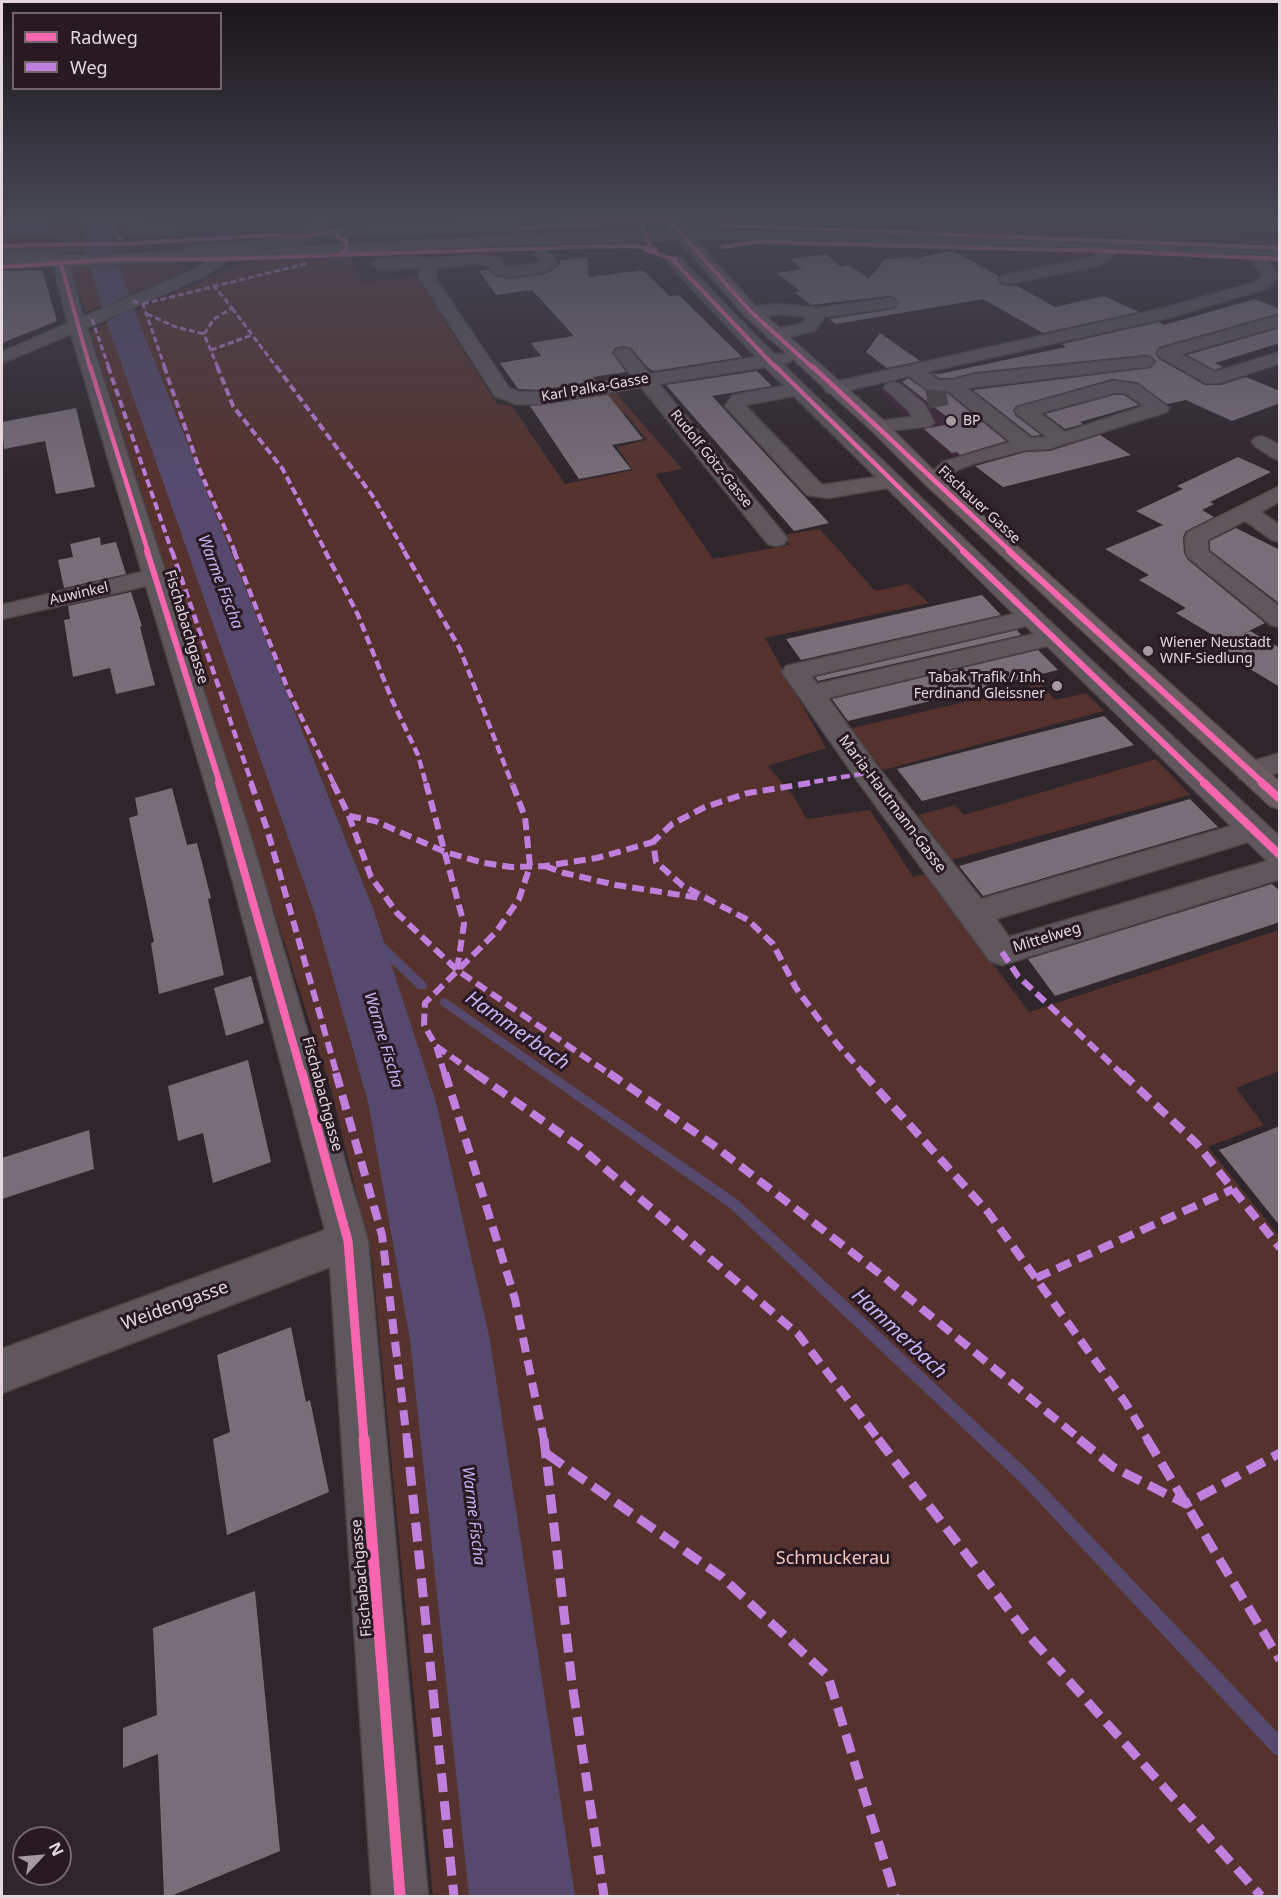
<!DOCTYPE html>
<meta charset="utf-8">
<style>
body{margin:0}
#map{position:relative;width:1281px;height:1898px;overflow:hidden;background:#2f262b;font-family:"Noto Sans",sans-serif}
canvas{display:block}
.frame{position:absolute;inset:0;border:3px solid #e4d8de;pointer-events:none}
.legend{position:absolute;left:12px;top:12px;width:210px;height:78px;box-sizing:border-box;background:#291922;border:2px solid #74656d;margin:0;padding:8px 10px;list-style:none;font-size:18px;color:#e4d8de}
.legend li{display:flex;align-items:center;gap:12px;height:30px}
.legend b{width:30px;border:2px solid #74656d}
.north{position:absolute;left:12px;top:1826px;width:60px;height:60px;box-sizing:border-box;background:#291922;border:2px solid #74656d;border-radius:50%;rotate:64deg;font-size:16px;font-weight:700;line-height:24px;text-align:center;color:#e4d8de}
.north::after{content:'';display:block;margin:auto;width:21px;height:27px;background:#a59a9f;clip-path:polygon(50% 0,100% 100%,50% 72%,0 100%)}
</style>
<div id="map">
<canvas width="1281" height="1898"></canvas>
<div class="frame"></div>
<ul class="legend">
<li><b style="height:8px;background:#f766af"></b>Radweg</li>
<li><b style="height:8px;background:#c07fdc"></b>Weg</li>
</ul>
<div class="north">N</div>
</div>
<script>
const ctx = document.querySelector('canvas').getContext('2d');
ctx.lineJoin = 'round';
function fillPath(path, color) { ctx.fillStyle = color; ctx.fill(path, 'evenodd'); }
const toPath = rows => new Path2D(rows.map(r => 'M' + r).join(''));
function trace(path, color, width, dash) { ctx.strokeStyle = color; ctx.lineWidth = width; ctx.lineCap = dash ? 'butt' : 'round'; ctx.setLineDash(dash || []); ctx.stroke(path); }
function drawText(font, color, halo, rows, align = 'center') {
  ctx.font = font + ' "Noto Sans",sans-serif'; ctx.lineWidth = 6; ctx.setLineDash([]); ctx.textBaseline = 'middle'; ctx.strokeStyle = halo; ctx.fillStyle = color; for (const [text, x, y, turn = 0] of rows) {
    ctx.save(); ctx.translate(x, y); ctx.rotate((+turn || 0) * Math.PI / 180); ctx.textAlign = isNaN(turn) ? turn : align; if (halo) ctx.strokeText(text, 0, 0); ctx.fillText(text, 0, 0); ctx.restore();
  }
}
const built = toPath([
 [124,220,309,220,299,233,125,240],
 [337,220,619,220,610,223,337,230,335,228],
 [721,220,959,220,947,224],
 [918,378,950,390,1028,451,965,468,877,389]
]);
const green = toPath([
 [45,220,124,220,125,240,116,243,2,245,2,235,61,237,66,234,51,230],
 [619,226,633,229,556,234,538,232,534,228],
 [972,228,1087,229,1092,237,965,233],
 [1103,229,1279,238,1279,245,1142,239,1138,236,1118,234,1119,238,1111,237],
 [229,239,232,242,231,244,163,248,103,251,103,246],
 [94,246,95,252,2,253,2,248],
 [347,257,353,260,363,282,416,276,497,404,512,406,565,484,633,470,617,447,647,440,626,414,598,418,582,398,615,392,682,469,655,474,713,559,790,545,783,535,820,529,875,591,908,584,929,603,765,638,826,748,768,766,794,797,807,819,870,810,913,877,926,874,1029,1012,1279,930,1279,1071,1236,1088,1264,1125,1208,1147,1279,1236,1279,1896,433,1896,372,1258,332,1093,90,331,244,262],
 [121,261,133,264,180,262,187,268,167,279,86,312,70,266,85,263],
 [1041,684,1055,700,1086,693,1104,711,883,770,849,729],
 [1156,759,1190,795,951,860,918,815,955,805,964,815]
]);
const water = toPath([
 [10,220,45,220,51,230,66,236,2,235,2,228]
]);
const stream = toPath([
 [344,907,348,908,426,983,427,986,426,989,418,989,340,914,339,911,340,908,344,907],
 [445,998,738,1200,1032,1474,1280,1735,1280,1756,1274,1754,1022,1484,730,1208,441,1005,440,1002,441,999,445,998]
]);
const river = toPath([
 [84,220,112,220,113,249,137,317,374,911,436,1102,490,1340,575,1896,469,1896,410,1340,368,1102,314,911,105,317,85,249,84,220]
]);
const building = toPath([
 [948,251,957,253,999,276,997,280,1000,284,1007,286,1015,285,1055,307,1104,296,1139,312,1043,333,983,299,836,324,829,319,895,309,899,302,895,297,889,296,811,305,795,292,800,291,777,273,802,269,790,259,826,254,841,267,849,265,869,279,884,260,906,257,915,259],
 [587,257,589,277,643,270,669,296,679,295,742,357,654,371,648,368,631,348,623,346,615,348,612,353,626,372,593,377,596,381,540,390,518,389,500,363,541,356,531,343,574,336,532,290,496,295,479,271,489,270,495,276,511,279,544,274,550,272,560,264,560,260],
 [42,270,57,321,2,343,2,271],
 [1255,299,1280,309,1280,313,1159,347,1155,353,1159,359,1205,385,1221,385,1246,377,1280,391,1280,403,1232,421,1186,400,1167,404,1137,382,1112,379,1016,406,1013,411,1016,416,1041,435,1032,436,973,390,1151,368,1156,361,1151,356,1145,355,976,372,953,378,939,378,932,373,939,374,1066,347,1062,344,1159,322,1164,325],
 [1280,328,1280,343,1215,363,1223,367,1215,370,1187,355],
 [880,333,920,361,887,368,866,352],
 [757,371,772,386,712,396,829,523,794,531,666,385],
 [908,378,926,391,947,393,1006,441,960,455,957,452,952,453,924,429,955,423,902,382],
 [608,395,643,439,612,445,631,469,579,479,530,406],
 [1114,395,1124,395,1139,405,1080,422,1083,424,1065,429,1045,414],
 [76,408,95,487,56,494,45,441,4,449,2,422],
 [1100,435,1131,455,1003,487,975,466,1026,452,1050,451],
 [1238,457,1271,472,1210,502,1214,504,1202,510,1214,517,1186,531,1183,537,1184,553,1188,560,1265,623,1237,637,1250,631,1280,648,1280,687,1215,648,1226,643,1176,613,1186,608,1139,580,1149,575,1105,549,1163,525,1136,511,1183,489,1177,486],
 [1236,528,1280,550,1280,604,1210,550,1210,541],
 [100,537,101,545,116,542,126,574,64,588,58,560,73,557,70,544],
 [131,592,142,626,140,627,155,685,116,694,110,668,73,677,64,620,70,619,68,606],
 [982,595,1001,615,801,660,786,639],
 [1017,630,1021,635,818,681,815,677],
 [1038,650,1058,670,848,721,832,699],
 [1104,716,1134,745,922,801,897,769],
 [172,788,187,845,197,843,211,898,208,899,224,975,159,994,151,943,154,942,129,818,138,815,135,798],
 [1190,799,1218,827,983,896,959,866],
 [1272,884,1280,891,1280,922,1055,996,1028,959],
 [251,976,264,1023,226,1036,214,988],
 [248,1060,271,1162,213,1183,203,1133,178,1141,168,1086],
 [1280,1126,1280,1226,1219,1150],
 [89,1130,94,1169,2,1199,2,1158],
 [291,1327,306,1402,310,1400,329,1492,227,1535,213,1439,230,1432,217,1355],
 [255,1591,280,1851,171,1896,164,1896,158,1754,123,1768,123,1728,157,1715,153,1628]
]);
const minorTunnel = toPath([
 [927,399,953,394]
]);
const minor = toPath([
 [121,220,135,220,139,226,172,226,179,230,172,234,136,234,124,229,121,220],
 [313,220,327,220,323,229,315,232,311,239,302,244,232,251,226,262,205,276,87,328,165,571,169,576,167,578,251,837,368,1241,428,1896,372,1896,330,1267,2,1393,2,1349,325,1230,221,837,146,586,2,619,2,605,142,572,71,334,2,363,2,352,68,323,53,264,55,261,67,261,69,264,83,317,193,270,214,256,216,252,191,255,186,253,183,250,186,247,294,237,313,220],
 [508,223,524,225,532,230,536,239,528,244,523,242,520,235,508,231,324,238,317,234,324,230,508,223],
 [682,231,1103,239,1280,247,1280,257,1264,256,1279,275,1268,288,1175,316,927,372,938,380,953,380,976,374,1145,357,1151,358,1154,362,1151,366,1145,367,967,388,1031,438,1047,437,1018,415,1015,411,1018,407,1113,381,1137,384,1169,408,1166,412,1049,449,1026,450,975,463,957,470,940,485,933,487,926,485,922,481,943,462,1011,442,948,391,926,389,909,376,833,394,826,392,824,388,826,384,1165,308,1256,282,1263,275,1247,255,1112,249,1114,255,1111,258,1101,265,1007,284,1001,282,999,279,1001,276,1090,258,1098,253,1097,248,677,238,675,235,677,232,682,231],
 [1114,393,1125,393,1144,406,1065,432,1040,413,1114,393],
 [542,249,547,251,558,262,549,270,543,272,511,277,495,274,488,265,480,264,437,268,435,277,509,388,519,392,540,392,633,377,614,353,617,349,623,348,629,349,650,374,756,357,667,262,675,257,681,259,774,354,790,354,793,358,790,362,783,364,805,386,1040,612,1280,837,1280,879,1002,965,990,961,857,780,782,672,786,666,795,664,1014,614,887,488,828,498,807,495,725,406,733,395,784,386,765,367,659,384,784,534,787,539,784,544,776,546,768,544,641,387,540,404,516,404,495,396,419,277,421,268,379,269,371,264,379,259,413,257,430,259,480,254,499,258,506,267,511,267,538,263,541,261,534,254,542,249],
 [794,396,876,477,822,485,745,405,794,396],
 [1026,626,1034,634,817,684,811,676,1026,626],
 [1047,646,1231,826,981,899,877,766,828,698,1047,646],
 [1248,842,1267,861,1009,937,996,919,1248,842],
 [2,250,51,250,59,255,51,260,2,260,2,250],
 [889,298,895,299,897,303,895,307,824,317,815,331,775,340,769,339,766,335,769,331,803,323,807,317,779,314,751,317,743,312,751,307,779,304,818,308,889,298],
 [1280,315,1280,326,1181,354,1215,372,1280,352,1280,363,1220,383,1206,383,1160,357,1157,353,1160,349,1280,315],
 [893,382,900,384,924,404,934,422,931,426,878,432,871,430,868,426,871,422,912,417,909,411,884,388,886,384,893,382],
 [1262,436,1280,445,1280,460,1273,458,1255,446,1252,442,1255,438,1262,436],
 [1280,486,1280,501,1261,512,1280,525,1280,542,1272,540,1245,521,1208,540,1208,551,1280,607,1280,627,1271,625,1189,558,1186,553,1185,537,1188,532,1280,486],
 [1280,753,1280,772,1250,782,1240,779,1236,772,1240,765,1280,753]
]);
const major = toPath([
 [662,220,677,220,757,308,885,422,940,477,1280,782,1280,809,1270,806,926,485,871,430,745,316,678,240,528,244,261,259,2,268,2,258,261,249,528,234,671,231,662,220]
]);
const quietFar5 = toPath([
 [112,220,113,231,122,242],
 [213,285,232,308,214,319,204,334,218,368],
 [133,301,143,304,165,368],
 [143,304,309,263],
 [232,308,277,368],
 [147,314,176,327,204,334],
 [92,319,109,368],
 [211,350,252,335]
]);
const quietFar4 = toPath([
 [108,366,172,552],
 [164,366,199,468,235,552],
 [217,366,233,406,282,468,326,552],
 [276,366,372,495,405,552]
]);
const quietFar3 = toPath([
 [172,551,252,784],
 [234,551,289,692,334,784],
 [325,551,358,615,392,700,418,755,426,784],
 [404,551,460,649,512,784],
 [801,784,867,773]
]);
const quietFar2 = toPath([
 [251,783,267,829,337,1075],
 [333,783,349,816,371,877,397,913,457,970,611,1075],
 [426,783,464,924,457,970],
 [810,783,748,793,705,807,672,824,653,842,656,862,683,886,748,920,773,944,796,988,837,1044,865,1075],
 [349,816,375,821,445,852,484,863,511,867,545,866,597,858,653,842],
 [545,866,564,873,616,885,700,898],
 [1002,952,1018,976,1123,1075],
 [436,1046,477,1075],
 [445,1075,436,1046,424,1025,425,1003,496,932,519,899,530,866,525,817,512,783]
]);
const quietFar1 = toPath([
 [336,1073,382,1235,407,1440],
 [445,1073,515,1299,544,1440],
 [475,1073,580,1147,798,1334,879,1440],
 [609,1073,712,1144,880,1274,1081,1440],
 [863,1073,988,1212,1125,1402,1148,1440],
 [1122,1073,1196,1143,1280,1248],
 [1036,1278,1233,1189]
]);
const quiet = toPath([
 [407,1439,454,1896],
 [544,1439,572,1683,604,1896],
 [878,1439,1028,1635,1261,1896],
 [1079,1439,1113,1467,1186,1504,1280,1453],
 [1147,1439,1280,1660],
 [547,1454,722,1577,828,1676,895,1896]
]);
const cyclewayFar5 = toPath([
 [669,220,751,312,813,368],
 [641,223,650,248,646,250,676,260,675,262,776,368],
 [719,225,1280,248],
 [519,228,678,220],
 [2,246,115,244,274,235,295,237,338,232,337,237,346,241,347,248,341,256],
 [722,247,755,242,1105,251,1280,259],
 [61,264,90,368],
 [2,267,120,259,221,259,575,247,632,246,656,249]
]);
const cyclewayFar4 = toPath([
 [90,366,148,552],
 [775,366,965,552],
 [812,366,1011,552]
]);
const cyclewayFar3 = toPath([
 [147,551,220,784],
 [963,551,1206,784],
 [1009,551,1264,784]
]);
const cyclewayFar2 = toPath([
 [219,783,302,1075],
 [1204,783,1280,855],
 [1262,783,1280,799]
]);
const cyclewayFar1 = toPath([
 [302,1073,348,1241,364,1440]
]);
const cycleway = toPath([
 [364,1439,400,1896]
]);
const markers = [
 [951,421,6,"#a59a9f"],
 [1148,651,6,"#a59a9f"],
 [1057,686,6,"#a59a9f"]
];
const farStreetnames = [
 ["Karl Palka-Gasse",595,388,-10],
 ["Rudolf Götz-Gasse",711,459,51],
 ["Fischauer Gasse",979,505,43],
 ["Auwinkel",79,594,-13]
];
const farPoinames = [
 ["BP",963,421],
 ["Wiener Neustadt",1160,643],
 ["WNF-Siedlung",1160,659],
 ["Tabak Trafik / Inh.",1045,678,"right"],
 ["Ferdinand Gleissner",1045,694,"right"]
];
const streetNames = [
 ["Fischabachgasse",186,627,73],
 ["Maria-Hautmann-Gasse",892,804,53],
 ["Mittelweg",1047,938,-17],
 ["Fischabachgasse",322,1094,75],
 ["Fischabachgasse",362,1578,-95]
];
const waterNames = [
 ["Warme Fischa",220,582,69],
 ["Warme Fischa",383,1040,73],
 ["Warme Fischa",473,1516,83]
];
const nearStreetnames = [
 ["Weidengasse",175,1306,-20]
];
const nearParknames = [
 ["Schmuckerau",833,1559]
];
const nearWaternames = [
 ["Hammerbach",517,1031,35],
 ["Hammerbach",899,1334,43]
];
fillPath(built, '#3c2633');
fillPath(green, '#55322d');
fillPath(water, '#554a6d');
fillPath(stream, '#554a6d');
fillPath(river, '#554a6d');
fillPath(building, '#786e77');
trace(minorTunnel, '#4a4146', 20, [20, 10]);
trace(minor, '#4c4448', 3);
trace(major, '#4c4448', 3);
fillPath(minor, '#5e575b');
fillPath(major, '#6b5c61');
trace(quietFar5, '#c07fdc', 3, [6, 3]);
trace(quietFar4, '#c07fdc', 4, [8, 4]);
trace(quietFar3, '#c07fdc', 4.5, [9, 4.5]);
trace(quietFar2, '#c07fdc', 6, [12, 6]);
trace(quietFar1, '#c07fdc', 8, [15, 8]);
trace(quiet, '#c07fdc', 9, [19, 9]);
trace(cyclewayFar5, '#f766af', 4);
trace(cyclewayFar4, '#f766af', 4.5);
trace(cyclewayFar3, '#f766af', 6);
trace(cyclewayFar2, '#f766af', 8);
trace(cyclewayFar1, '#f766af', 9);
trace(cycleway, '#f766af', 11);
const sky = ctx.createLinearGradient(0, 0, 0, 486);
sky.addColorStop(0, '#1a1518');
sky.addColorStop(0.45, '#474755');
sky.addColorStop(1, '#47475500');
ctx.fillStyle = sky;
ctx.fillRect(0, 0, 1281, 486);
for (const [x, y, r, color] of markers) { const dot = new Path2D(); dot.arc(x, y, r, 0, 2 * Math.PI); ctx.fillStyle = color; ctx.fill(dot); trace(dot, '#291922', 2); }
drawText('14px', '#e4d8de', '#291922', farStreetnames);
drawText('14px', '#e4d8de', '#291922', farPoinames, 'left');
drawText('15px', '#e4d8de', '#291922', streetNames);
drawText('italic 16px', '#c6b4f5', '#291922', waterNames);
drawText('18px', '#e4d8de', '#291922', nearStreetnames);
drawText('18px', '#f5c5bc', '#291922', nearParknames);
drawText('italic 20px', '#c6b4f5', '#291922', nearWaternames);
</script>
